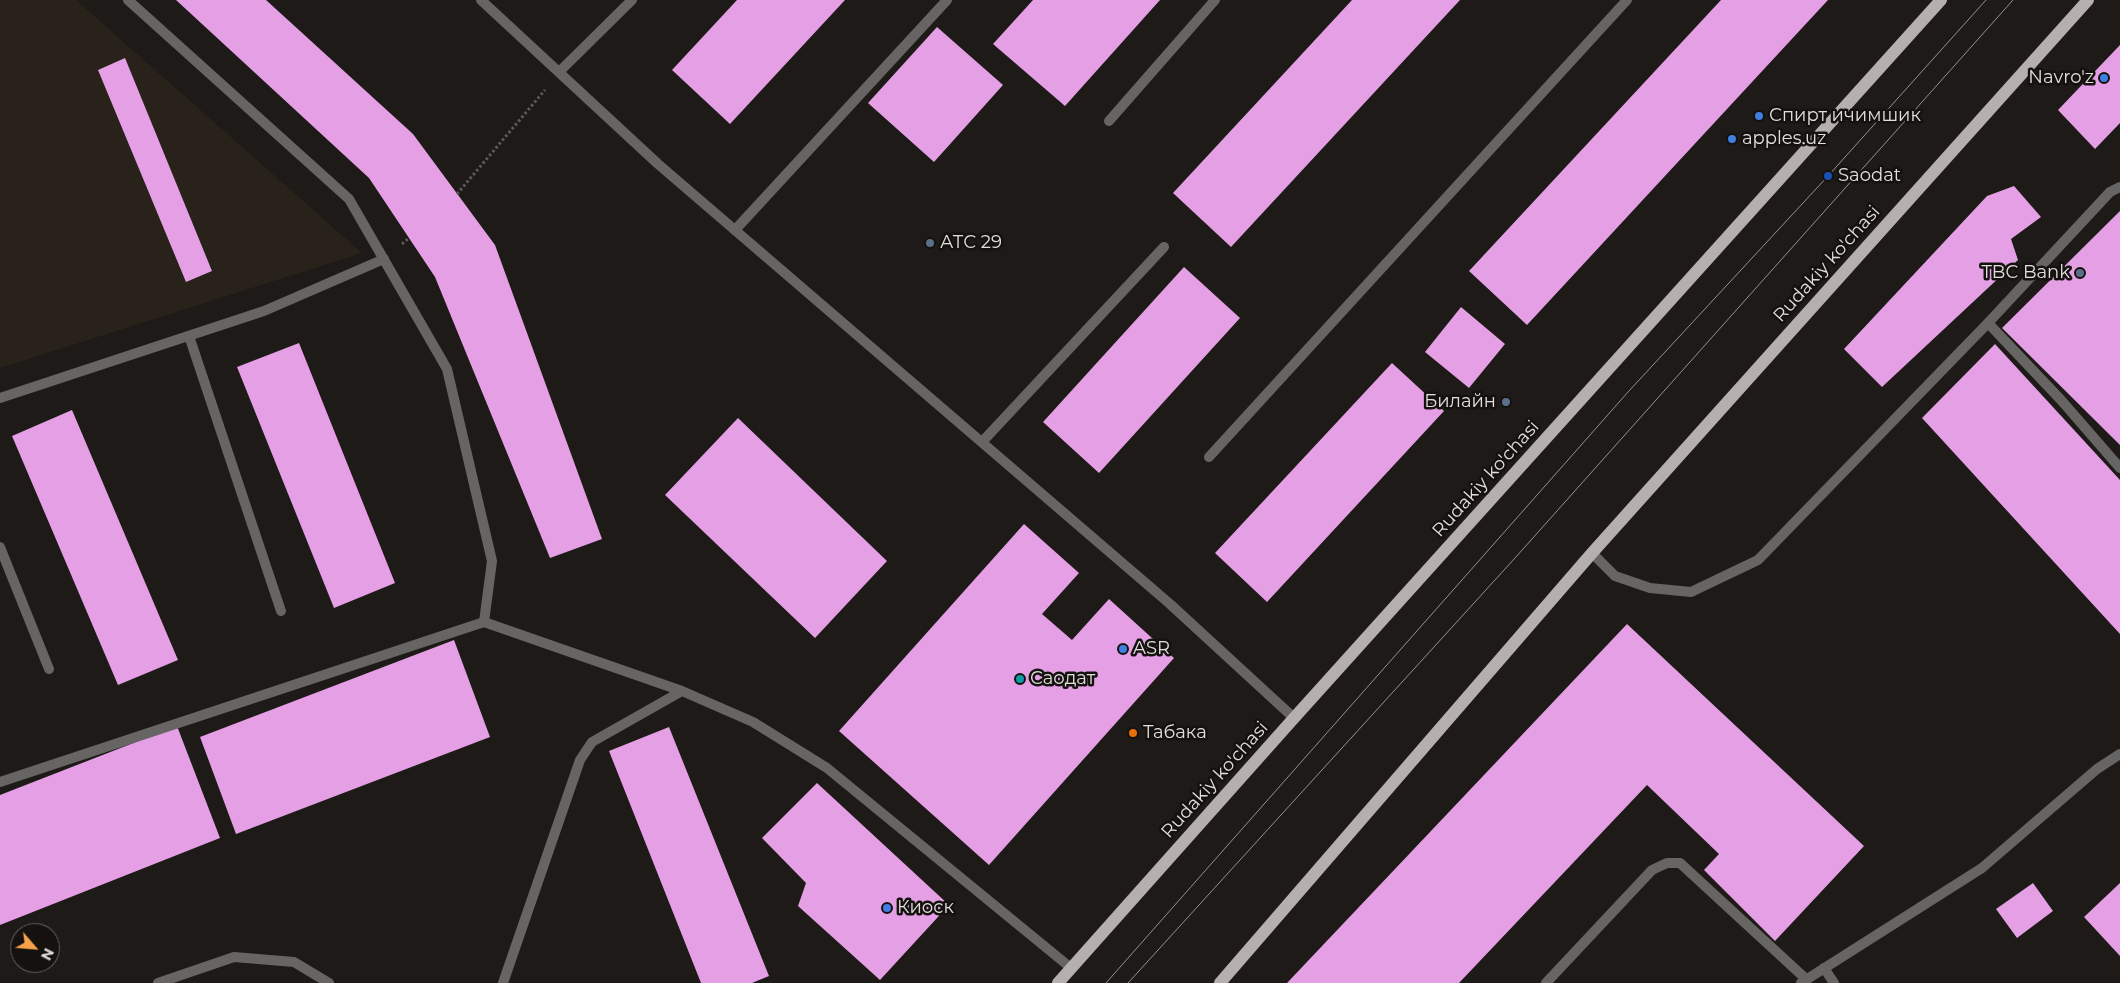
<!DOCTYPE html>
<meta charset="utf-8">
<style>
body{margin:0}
#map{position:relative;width:2120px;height:983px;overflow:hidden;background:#1d1a17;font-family:Montserrat,sans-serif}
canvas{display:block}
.north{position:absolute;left:10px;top:923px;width:50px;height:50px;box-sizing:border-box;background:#14110e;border:1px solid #666361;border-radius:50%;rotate:117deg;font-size:14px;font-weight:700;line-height:20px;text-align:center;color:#e1dfdd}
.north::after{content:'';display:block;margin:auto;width:18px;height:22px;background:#f8a14a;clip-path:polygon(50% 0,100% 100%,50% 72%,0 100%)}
</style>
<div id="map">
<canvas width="2120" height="983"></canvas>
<div class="north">N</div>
</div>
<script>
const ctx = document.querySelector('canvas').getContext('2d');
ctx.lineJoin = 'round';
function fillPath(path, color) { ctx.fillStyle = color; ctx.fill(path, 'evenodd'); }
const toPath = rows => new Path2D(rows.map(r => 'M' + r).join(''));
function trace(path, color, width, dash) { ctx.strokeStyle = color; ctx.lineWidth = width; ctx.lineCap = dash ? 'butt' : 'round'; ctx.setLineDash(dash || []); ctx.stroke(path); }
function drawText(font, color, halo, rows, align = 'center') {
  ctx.font = font + ' Montserrat,sans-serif'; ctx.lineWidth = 5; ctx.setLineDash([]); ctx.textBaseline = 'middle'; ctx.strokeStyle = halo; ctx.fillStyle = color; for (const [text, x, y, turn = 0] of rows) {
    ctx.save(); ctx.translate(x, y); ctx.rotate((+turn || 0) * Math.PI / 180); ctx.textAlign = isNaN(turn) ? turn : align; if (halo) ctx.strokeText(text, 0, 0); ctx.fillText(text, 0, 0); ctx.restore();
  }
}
const built = toPath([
 [0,0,76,0,362,253,0,368]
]);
const building = toPath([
 [176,0,266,0,413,134,495,245,602,539,550,558,435,277,369,178],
 [737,0,845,0,730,124,672,70],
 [1033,0,1160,0,1065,106,993,44],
 [1352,0,1460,0,1231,247,1173,193],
 [1721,0,1828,0,1527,325,1469,271],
 [937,27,1003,85,934,162,868,103],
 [2120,45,2120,123,2095,149,2058,110],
 [125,58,212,271,186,282,98,70],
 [2014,186,2041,217,2011,239,2018,260,1882,387,1844,349,1987,196],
 [2120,211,2120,445,2002,328],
 [1184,267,1240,318,1099,473,1043,422],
 [1461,307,1505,344,1469,388,1425,352],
 [299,343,395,583,334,608,237,367],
 [1995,344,2120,480,2120,634,1922,418],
 [1392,363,1444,411,1267,602,1215,553],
 [72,410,178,660,118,685,12,436],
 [738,418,887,561,815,638,665,495],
 [1024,524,1079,573,1042,614,1072,640,1109,599,1174,658,989,865,839,731],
 [1627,624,1864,846,1775,941,1704,870,1719,854,1647,785,1459,983,1287,983],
 [454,640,490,737,236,834,200,737],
 [177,726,220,838,0,925,0,795],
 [669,727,769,976,752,983,701,983,609,751],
 [817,783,949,905,880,980,798,906,806,883,762,838],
 [2033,883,2053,911,2017,938,1996,909],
 [2120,883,2120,956,2084,917]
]);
const path = toPath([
 [457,194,545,90],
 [402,244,409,238]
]);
const service = toPath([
 [128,0,349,199,447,369,492,561,484,622],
 [559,72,632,0],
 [1109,121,1215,0],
 [735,230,947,0],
 [1988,323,2061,400,2120,468],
 [189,336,281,611],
 [982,442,1164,247],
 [1209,457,1627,0],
 [0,547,49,669],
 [1592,553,1615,576,1650,588,1691,592,1758,560,1988,323,2110,192,2120,187],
 [1824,968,1834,983],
 [1546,983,1652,870,1667,863,1680,863,1807,980]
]);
const minor = toPath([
 [481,0,658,164,1170,604,1294,718],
 [0,398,264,311,384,259],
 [0,782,484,622,682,691,753,722,827,768,1071,968],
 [158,983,234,957,294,962,329,983],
 [503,983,580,760,592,742,682,691],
 [1801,983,1982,868,2097,769,2120,754]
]);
const primary = toPath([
 [1058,983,1294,718,1941,0],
 [1220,983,1592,553,2088,0]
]);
const tram = toPath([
 [1106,983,1628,392,1828,176,1986,0],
 [1128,983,1515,558,2013,0]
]);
const markers = [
 [2104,78,5,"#3f7fe0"],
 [1759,116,5,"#3f7fe0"],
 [1732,139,5,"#3f7fe0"],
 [1828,176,5,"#1a4fb4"],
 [930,243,5,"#5c6f8a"],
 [2080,273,5,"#5c6f8a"],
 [1506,402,5,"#5c6f8a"],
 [1123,649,5,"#3f7fe0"],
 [1020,679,5,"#0f9aa8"],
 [1133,733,5,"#e8710a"],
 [887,908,5,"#3f7fe0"]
];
const poiNames = [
 ["Navro'z",2094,78,"right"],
 ["Спирт ичимшик",1769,116],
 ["apples.uz",1742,139],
 ["Saodat",1838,176],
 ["АТС 29",940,243],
 ["TBC Bank",2070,273,"right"],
 ["Билайн",1496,402,"right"],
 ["ASR",1133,649],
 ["Саодат",1030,679],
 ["Табака",1143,733],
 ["Киоск",897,908]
];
const streetNames = [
 ["Rudakiy ko'chasi",1827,264,-48],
 ["Rudakiy ko'chasi",1486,479,-48],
 ["Rudakiy ko'chasi",1215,780,-48]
];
fillPath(built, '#29221a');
fillPath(building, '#e49fe5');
trace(path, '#5d5a57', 3, [2.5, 2.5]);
trace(service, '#676464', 10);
trace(minor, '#676464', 10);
trace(primary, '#b5afae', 12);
trace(tram, '#94918f', 1);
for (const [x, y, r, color] of markers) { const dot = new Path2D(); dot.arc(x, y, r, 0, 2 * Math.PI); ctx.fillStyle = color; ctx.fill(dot); trace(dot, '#14110e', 2); }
drawText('18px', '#e1dfdd', '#14110e', poiNames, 'left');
drawText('18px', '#e1dfdd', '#14110e', streetNames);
</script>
